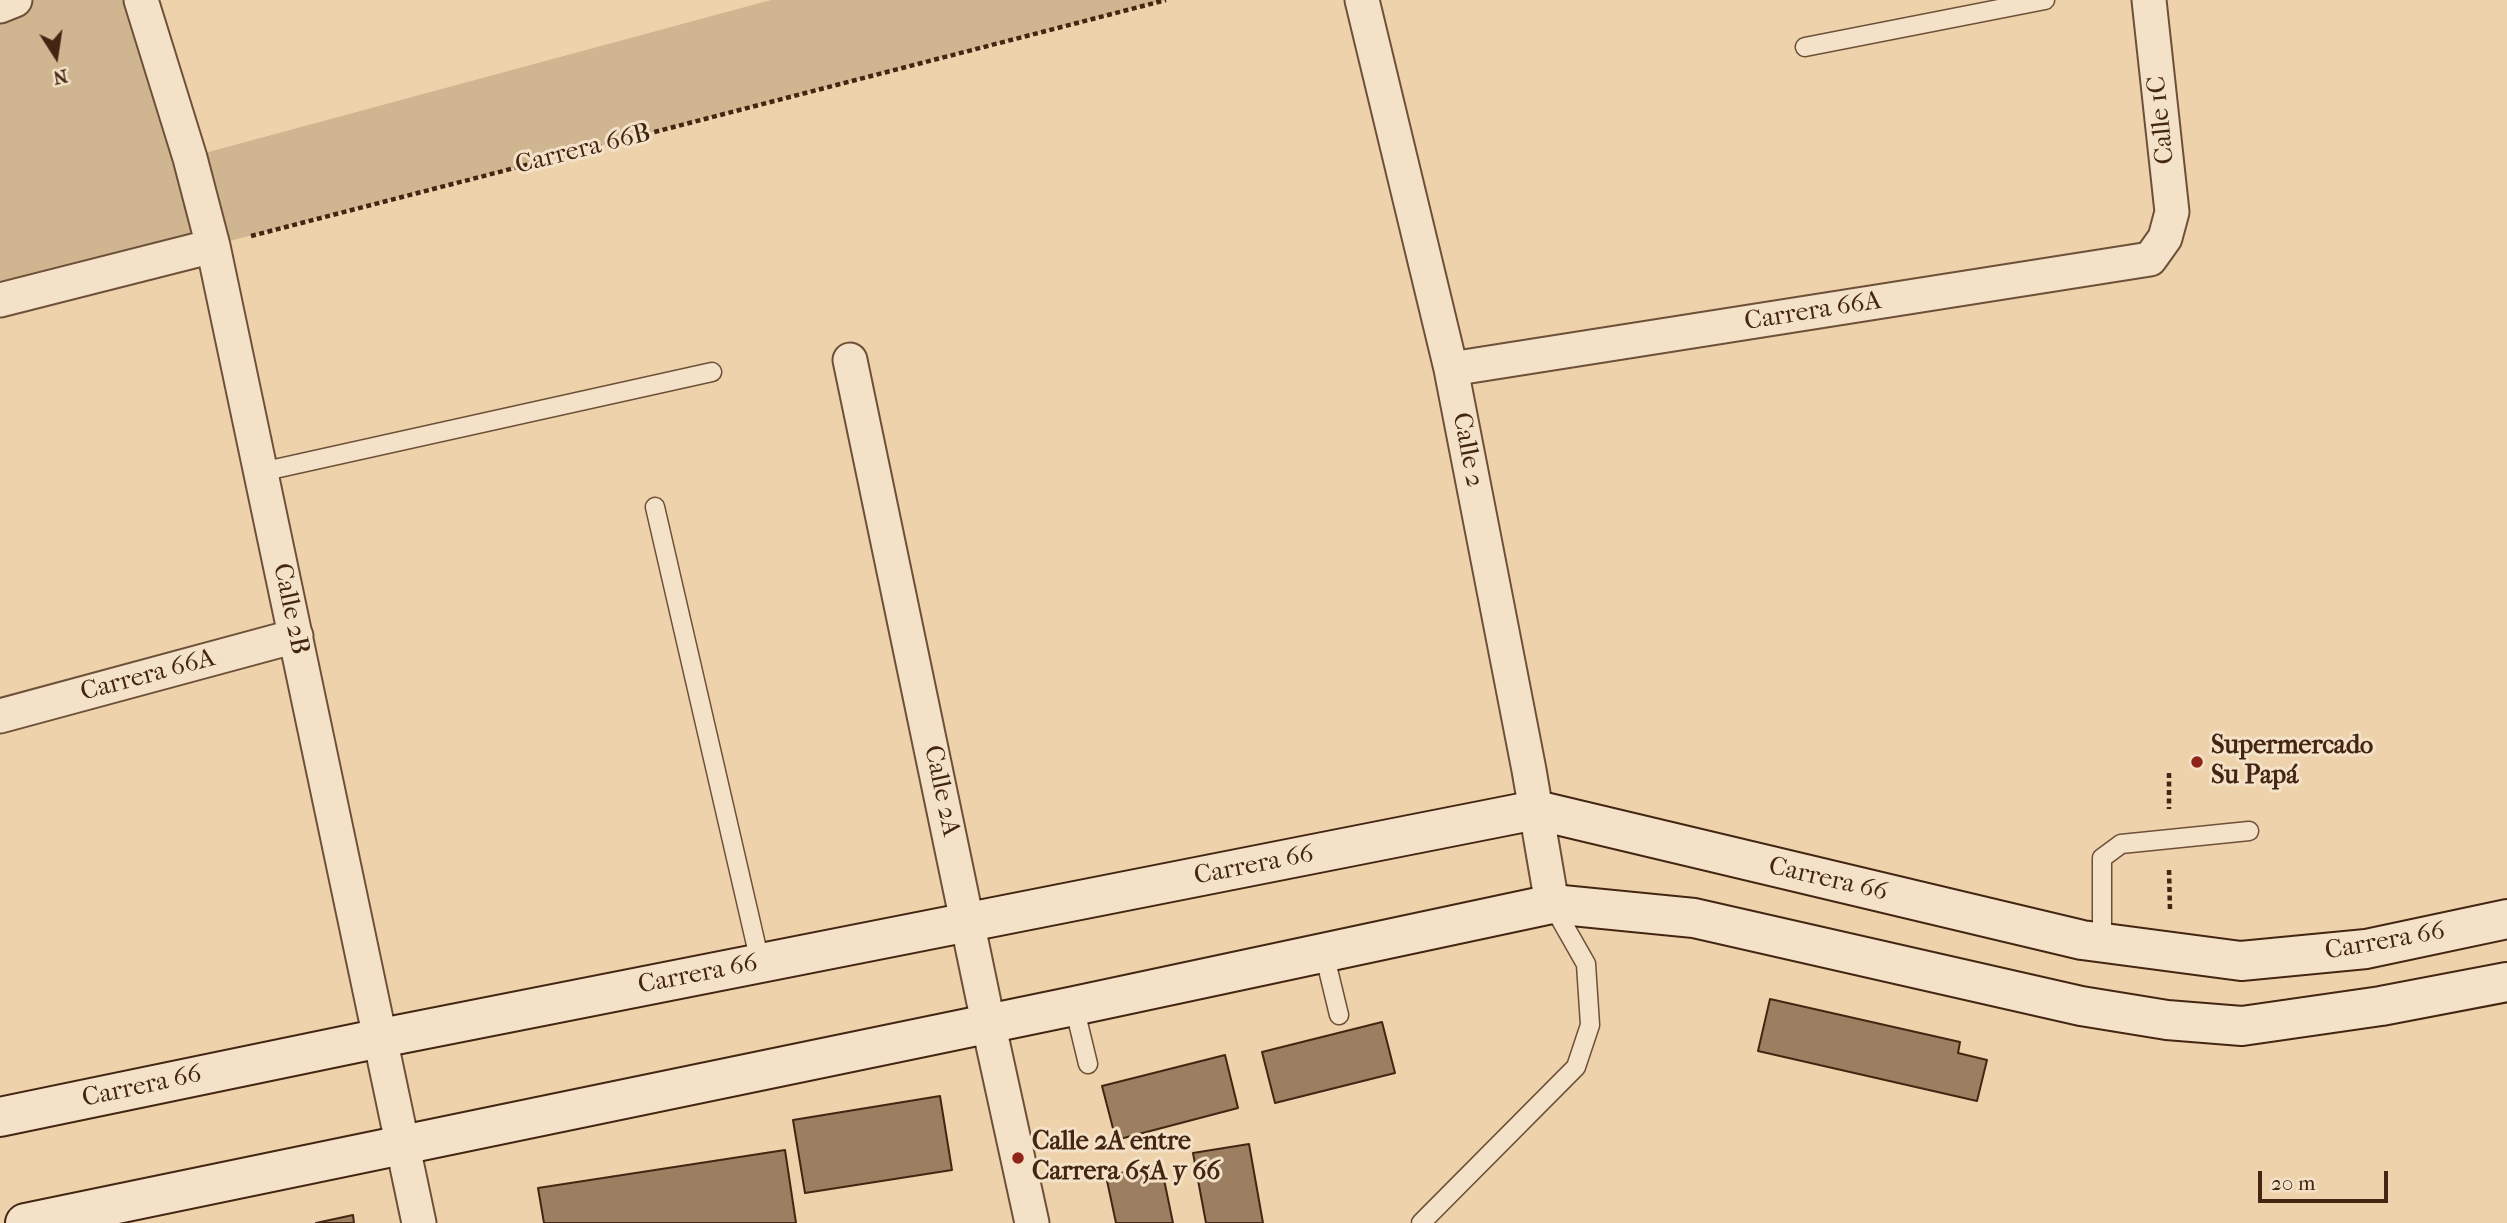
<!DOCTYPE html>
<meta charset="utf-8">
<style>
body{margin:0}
#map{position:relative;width:2507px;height:1223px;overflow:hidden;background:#edd2ab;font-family:"IM FELL French Canon",serif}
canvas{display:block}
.north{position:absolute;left:21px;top:21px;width:70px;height:70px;-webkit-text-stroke:5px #f3e2c8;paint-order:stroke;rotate:168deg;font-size:19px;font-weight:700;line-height:28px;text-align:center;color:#442511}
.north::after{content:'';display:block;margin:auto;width:24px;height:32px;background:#442511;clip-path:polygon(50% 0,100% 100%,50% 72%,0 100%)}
.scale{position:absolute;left:2258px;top:1171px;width:130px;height:32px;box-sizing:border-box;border:4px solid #442511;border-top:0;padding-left:9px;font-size:21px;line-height:24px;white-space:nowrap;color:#442511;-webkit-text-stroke:5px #f3e2c8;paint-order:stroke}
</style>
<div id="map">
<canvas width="2507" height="1223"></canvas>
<div class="north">N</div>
<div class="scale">20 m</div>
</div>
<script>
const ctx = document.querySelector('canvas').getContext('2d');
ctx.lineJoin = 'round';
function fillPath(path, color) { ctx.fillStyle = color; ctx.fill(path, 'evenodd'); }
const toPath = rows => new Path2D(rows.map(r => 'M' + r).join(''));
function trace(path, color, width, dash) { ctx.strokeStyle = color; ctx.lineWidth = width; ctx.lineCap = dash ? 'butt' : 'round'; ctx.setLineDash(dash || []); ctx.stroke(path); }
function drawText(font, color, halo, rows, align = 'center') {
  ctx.font = font + ' "IM FELL French Canon",serif'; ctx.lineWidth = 6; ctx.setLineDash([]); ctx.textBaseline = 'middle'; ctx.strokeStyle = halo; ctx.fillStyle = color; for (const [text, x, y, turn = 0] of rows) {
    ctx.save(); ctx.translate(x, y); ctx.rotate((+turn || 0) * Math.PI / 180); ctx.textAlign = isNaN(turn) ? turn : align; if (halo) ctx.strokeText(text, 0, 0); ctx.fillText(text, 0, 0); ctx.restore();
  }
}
const green = toPath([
 [15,0,141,0,190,157,771,0,1166,0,0,300,0,6]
]);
const building = toPath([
 [1770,999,1960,1042,1958,1053,1987,1060,1977,1101,1758,1051,1770,999],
 [1382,1022,1395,1073,1275,1103,1262,1052,1382,1022],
 [1225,1055,1238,1108,1116,1140,1102,1086,1225,1055],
 [940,1096,952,1170,805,1193,793,1120,940,1096],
 [1249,1144,1263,1223,1206,1223,1193,1153,1249,1144],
 [785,1150,796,1223,544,1223,538,1188,785,1150],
 [1161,1165,1173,1223,1116,1223,1106,1176,1161,1165],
 [353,1215,354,1223,316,1223,353,1215]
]);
const path = toPath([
 [251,236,1166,0],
 [2169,773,2169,809],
 [2169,870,2170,910]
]);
const lane = toPath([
 [1805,47,2045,0],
 [261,472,712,372],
 [655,507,760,962],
 [2102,942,2102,858,2121,844,2249,831],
 [1324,953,1339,1015],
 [1074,1006,1088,1064],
 [1421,1223,1576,1067,1590,1025,1586,964,1553,906]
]);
const street = toPath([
 [141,0,190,158,213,246,419,1223],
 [1362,0,1451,369,1529,770,1552,904],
 [0,6,15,0],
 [0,300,213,246],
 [850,360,988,1022,1032,1223],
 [1451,369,2150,259,2165,238,2172,212,2149,0],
 [0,716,296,636]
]);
const secondary = toPath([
 [0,1117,381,1038,1536,810,2082,940,2241,961,2366,949,2507,919],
 [25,1223,1074,1006,1552,904,1694,918,2081,1006,2167,1020,2242,1026,2381,1006,2507,982]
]);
const markers = [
 [2197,762,7,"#8f2418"],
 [1018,1158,7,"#8f2418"]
];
const streetNames = [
 ["Calle 1C",2162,120,-96],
 ["Carrera 66B",583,150,-14],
 ["Carrera 66A",1813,312,-9],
 ["Calle 2",1467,450,79],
 ["Calle 2B",290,609,78],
 ["Carrera 66A",148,676,-15],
 ["Calle 2A",941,791,78],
 ["Carrera 66",1254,866,-11],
 ["Carrera 66",1828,880,13],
 ["Carrera 66",2385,942,-10],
 ["Carrera 66",698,975,-11],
 ["Carrera 66",142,1087,-12]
];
const poiNames = [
 ["Supermercado",2211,747],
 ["Su Papá",2211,777],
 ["Calle 2A entre",1032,1143],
 ["Carrera 65A y 66",1032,1173]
];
fillPath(green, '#d0b591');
fillPath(building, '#9c7f61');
trace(building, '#442511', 2);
trace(lane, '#6e5038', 21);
trace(street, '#6e5038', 37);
trace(secondary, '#442511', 42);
trace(path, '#442511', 4.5, [5, 3.5]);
trace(lane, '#f3e2c8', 18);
trace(street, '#f3e2c8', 33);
trace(secondary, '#f3e2c8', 38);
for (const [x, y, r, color] of markers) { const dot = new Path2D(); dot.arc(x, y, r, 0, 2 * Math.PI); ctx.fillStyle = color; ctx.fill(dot); trace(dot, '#f3e2c8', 2.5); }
drawText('26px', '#442511', '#f3e2c8', streetNames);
drawText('bold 26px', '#442511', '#f3e2c8', poiNames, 'left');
</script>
